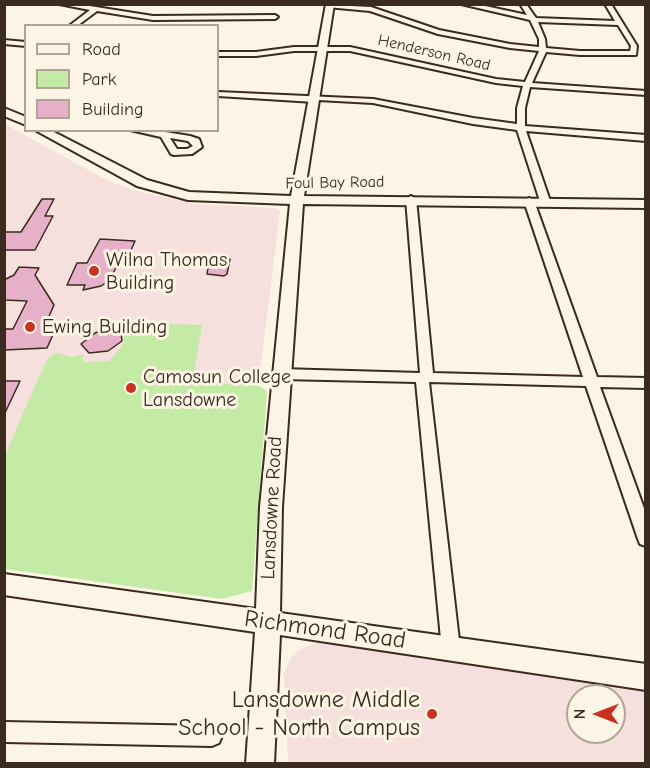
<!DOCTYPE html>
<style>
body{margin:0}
#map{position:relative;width:650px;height:768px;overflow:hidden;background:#fcf5e5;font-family:"Comic Neue",sans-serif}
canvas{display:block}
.frame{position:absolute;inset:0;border:6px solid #3b2a1e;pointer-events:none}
.legend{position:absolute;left:24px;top:24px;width:195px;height:108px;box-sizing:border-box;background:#fcf5e5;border:2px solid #afa495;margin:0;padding:8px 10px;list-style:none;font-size:18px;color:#3b2a1e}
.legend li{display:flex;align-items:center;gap:12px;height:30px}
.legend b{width:30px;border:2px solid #afa495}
.north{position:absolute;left:566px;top:684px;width:60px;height:60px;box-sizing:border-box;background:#fcf5e5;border:2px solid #afa495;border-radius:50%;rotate:270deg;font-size:16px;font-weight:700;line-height:24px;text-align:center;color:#3b2a1e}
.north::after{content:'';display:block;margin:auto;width:21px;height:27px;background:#c8321e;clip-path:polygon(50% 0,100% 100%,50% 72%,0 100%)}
</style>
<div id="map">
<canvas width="650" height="768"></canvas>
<div class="frame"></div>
<ul class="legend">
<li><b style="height:8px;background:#fcf5e5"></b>Road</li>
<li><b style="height:16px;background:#c3eba6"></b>Park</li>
<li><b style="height:16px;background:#e6b0c9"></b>Building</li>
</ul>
<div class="north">N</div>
</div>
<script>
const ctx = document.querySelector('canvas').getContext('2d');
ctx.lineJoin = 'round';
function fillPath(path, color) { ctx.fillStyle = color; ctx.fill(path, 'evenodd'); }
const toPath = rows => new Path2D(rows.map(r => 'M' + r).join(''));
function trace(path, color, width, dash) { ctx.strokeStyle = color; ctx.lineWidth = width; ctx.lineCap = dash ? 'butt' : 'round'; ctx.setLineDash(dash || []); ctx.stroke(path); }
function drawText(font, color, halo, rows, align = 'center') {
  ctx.font = font + ' "Comic Neue",sans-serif'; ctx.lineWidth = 6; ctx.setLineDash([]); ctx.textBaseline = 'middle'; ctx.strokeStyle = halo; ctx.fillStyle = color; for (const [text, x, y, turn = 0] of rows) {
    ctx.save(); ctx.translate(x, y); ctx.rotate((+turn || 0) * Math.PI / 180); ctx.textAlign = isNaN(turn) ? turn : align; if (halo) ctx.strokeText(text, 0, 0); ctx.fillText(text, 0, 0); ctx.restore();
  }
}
const built = toPath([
 [5,124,101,177,133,190,195,204,275,208,280,211,234,584,5,565],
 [321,642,645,690,645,763,288,763,284,673,291,658,300,649],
 [578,696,614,696,614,732,578,732]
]);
const green = toPath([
 [133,323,202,325,192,384,256,384,267,391,252,591,222,599,5,569,5,455,47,359,56,353,73,357,83,354,83,362,109,361,124,343,124,332]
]);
const building = toPath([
 [42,199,54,199,45,216,53,216,35,250,4,250,4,232,21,232,42,199],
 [100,239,135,241,129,255,122,255,110,280,101,286,83,290,85,285,67,285,77,263,87,263,100,239],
 [217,256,230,259,227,274,224,276,207,274,209,261,217,256],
 [19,267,39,268,35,275,54,305,43,330,55,330,47,348,4,350,4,329,13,329,27,301,4,300,4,280,14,275,19,267],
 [106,329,121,333,122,341,108,351,89,353,81,344,95,333,106,329],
 [4,381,20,381,4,415,4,381]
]);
const street = toPath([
 [59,4,77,4,153,16,275,15,278,17,275,19,153,20,97,11,77,26,69,26,90,10,59,4],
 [461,4,476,4,527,15,520,4,526,4,536,18,615,21,605,4,611,4,637,46,636,55,580,55,546,52,532,83,646,91,646,95,530,87,525,108,525,126,646,135,646,141,526,131,550,201,545,204,540,201,517,130,473,124,373,103,318,100,314,102,218,96,218,92,373,99,473,118,517,124,517,108,523,86,496,83,350,51,294,51,256,56,218,56,218,52,256,52,294,47,350,47,496,79,525,82,539,51,510,48,438,34,370,11,327,7,330,5,371,7,439,30,510,44,539,47,539,39,530,20,461,4],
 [538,22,618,25,631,46,630,51,580,51,546,48,545,39,538,22],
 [4,40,26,42,26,46,4,44,4,40],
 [130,130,153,130,190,136,199,139,202,147,192,154,174,155,171,154,161,137,130,130],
 [170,138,188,141,193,146,187,149,177,149,170,138],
 [411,196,416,199,433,373,583,377,524,201,529,198,534,201,597,377,646,378,646,388,600,387,646,514,646,546,640,544,638,539,586,386,429,382,460,649,458,655,451,658,444,655,442,649,416,382,281,379,274,374,281,369,420,373,406,199,411,196],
 [4,722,212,726,219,729,222,736,219,743,212,746,4,742,4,722]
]);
const secondary = toPath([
 [326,4,334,4,304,196,646,200,646,208,303,204,282,507,280,613,646,664,646,690,280,635,274,764,246,764,255,632,4,595,4,574,256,609,260,507,290,204,188,200,137,186,35,130,50,130,147,180,189,192,291,196,326,4],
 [4,108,26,117,26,125,4,116,4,108]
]);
const markers = [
 [94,271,6,"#c8321e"],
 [30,327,6,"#c8321e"],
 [131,388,6,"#c8321e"],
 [432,714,6,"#c8321e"]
];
const farStreetnames = [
 ["Henderson Road",434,53,13],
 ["Foul Bay Road",335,183,-1]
];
const poiNames = [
 ["Wilna Thomas",106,260],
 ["Building",106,283],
 ["Ewing Building",42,327],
 ["Camosun College",143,377],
 ["Lansdowne",143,400]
];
const streetNames = [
 ["Lansdowne Road",272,508,-87]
];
const nearStreetnames = [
 ["Richmond Road",325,630,8]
];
const nearPoinames = [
 ["Lansdowne Middle",420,700],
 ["School - North Campus",420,728]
];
fillPath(built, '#f5e0dd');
fillPath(green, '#c3eba6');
fillPath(building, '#e6b0c9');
trace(building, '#3b2a1e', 1.5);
trace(street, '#3b2a1e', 4);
trace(secondary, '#3b2a1e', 4);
fillPath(street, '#fcf5e5');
fillPath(secondary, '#fcf5e5');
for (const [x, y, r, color] of markers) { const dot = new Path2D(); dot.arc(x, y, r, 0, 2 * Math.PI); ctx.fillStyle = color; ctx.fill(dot); trace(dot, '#fcf5e5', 2); }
drawText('16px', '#3b2a1e', '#fcf5e5', farStreetnames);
drawText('20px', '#3b2a1e', '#fcf5e5', poiNames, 'left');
drawText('20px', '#3b2a1e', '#fcf5e5', streetNames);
drawText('24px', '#3b2a1e', '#fcf5e5', nearStreetnames);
drawText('24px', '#3b2a1e', '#fcf5e5', nearPoinames, 'right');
</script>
